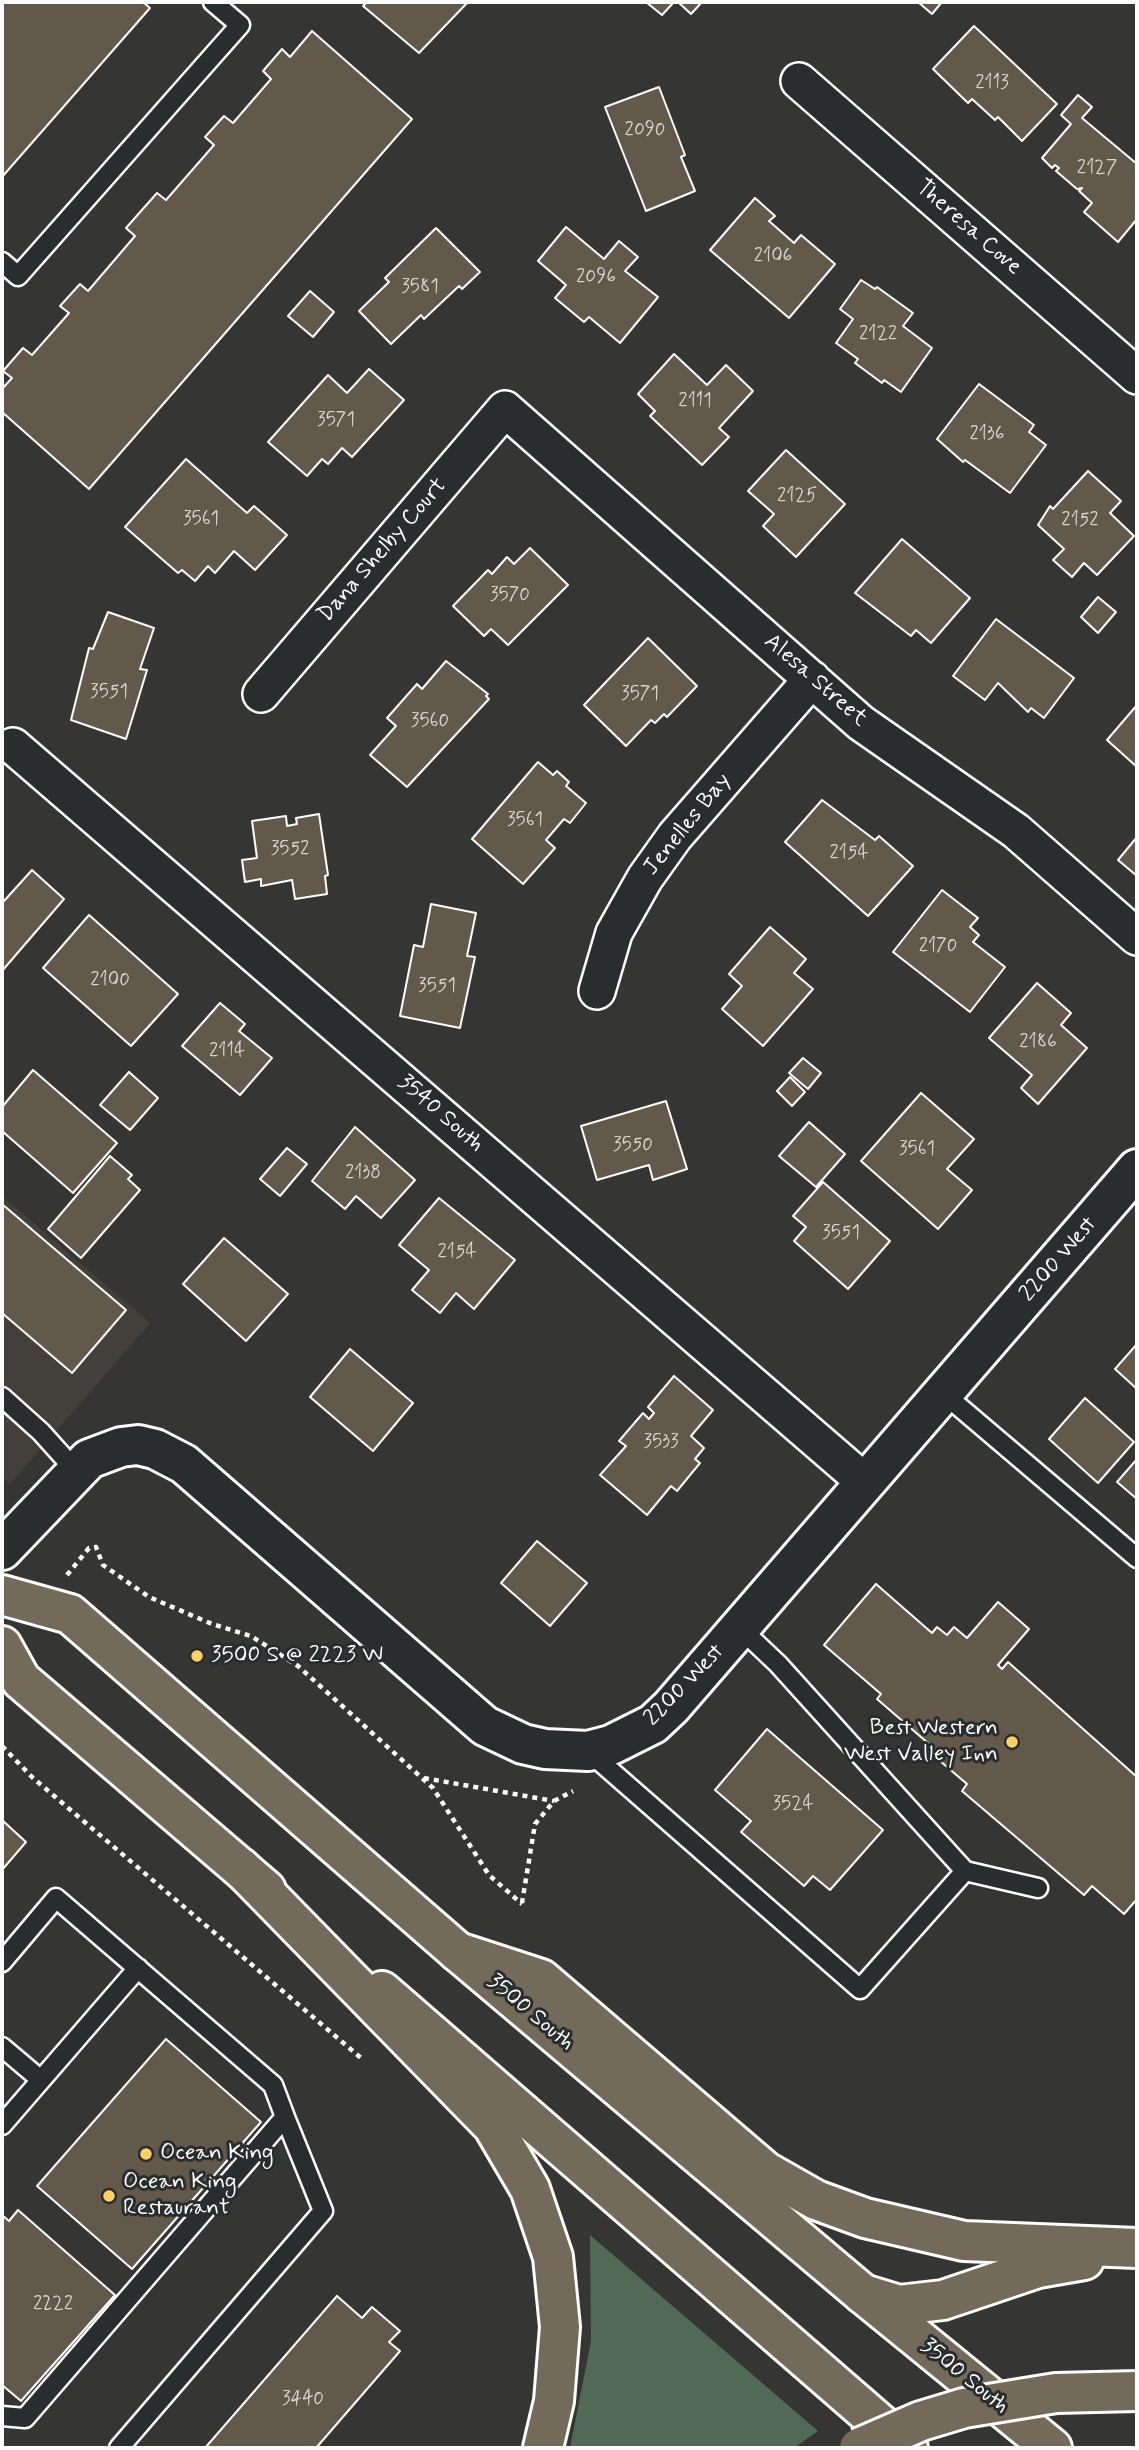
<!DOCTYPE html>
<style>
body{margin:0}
#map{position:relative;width:1139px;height:2450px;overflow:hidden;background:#353634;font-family:Mynerve,sans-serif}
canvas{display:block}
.frame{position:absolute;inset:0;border:4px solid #fff;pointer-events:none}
</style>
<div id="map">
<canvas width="1139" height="2450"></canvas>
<div class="frame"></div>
</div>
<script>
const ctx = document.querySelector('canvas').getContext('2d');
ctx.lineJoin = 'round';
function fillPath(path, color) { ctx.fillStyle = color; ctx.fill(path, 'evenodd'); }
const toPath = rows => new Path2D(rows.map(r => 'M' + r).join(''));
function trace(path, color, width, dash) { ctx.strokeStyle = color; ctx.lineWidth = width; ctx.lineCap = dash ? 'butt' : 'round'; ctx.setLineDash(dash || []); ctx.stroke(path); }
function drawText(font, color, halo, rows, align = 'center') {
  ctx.font = font + ' Mynerve,sans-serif'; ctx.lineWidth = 6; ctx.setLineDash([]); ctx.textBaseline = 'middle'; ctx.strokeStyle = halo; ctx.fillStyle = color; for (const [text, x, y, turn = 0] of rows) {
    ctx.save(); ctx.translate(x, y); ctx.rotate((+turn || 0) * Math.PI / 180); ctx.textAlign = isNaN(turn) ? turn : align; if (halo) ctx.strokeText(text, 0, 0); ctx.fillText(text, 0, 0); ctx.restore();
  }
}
const built = toPath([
 [2,1196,150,1323,10,1484,2,1476]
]);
const green = toPath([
 [590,2235,818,2431,794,2448,570,2448,591,2341]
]);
const building = toPath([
 [2,2,143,2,150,8,2,177,2,2],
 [367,2,468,2,419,53,363,6,367,2],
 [646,2,674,2,662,15,646,2],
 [678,2,702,2,691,14,678,2],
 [918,2,942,2,932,14,918,2],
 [974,26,1057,104,1022,141,998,117,995,120,972,99,968,103,933,69,974,26],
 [312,31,412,119,89,489,2,412,2,389,12,378,3,371,23,348,32,355,69,313,60,306,80,284,88,291,135,236,126,228,157,193,166,200,214,145,205,137,224,116,233,123,271,79,263,71,282,49,290,57,312,31],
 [659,87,685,155,681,157,695,191,646,211,605,107,659,87],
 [1078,95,1092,107,1082,118,1137,164,1137,219,1118,242,1084,212,1092,203,1079,191,1082,188,1077,189,1056,171,1059,168,1055,165,1052,168,1042,158,1071,124,1061,115,1078,95],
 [755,198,775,216,769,221,794,243,801,235,835,264,789,318,710,250,755,198],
 [566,227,604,259,619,241,638,257,625,271,658,297,620,343,589,317,584,322,555,298,566,285,538,261,566,227],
 [436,228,480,272,462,289,459,286,424,319,421,315,391,344,359,311,389,282,385,278,436,228],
 [861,280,875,289,877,287,913,313,903,326,932,348,901,392,884,380,882,383,855,363,858,359,836,343,853,319,840,309,861,280],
 [310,291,334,312,313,337,288,316,310,291],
 [674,354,707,385,726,365,753,391,719,428,729,437,702,465,650,416,655,411,638,394,674,354],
 [369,369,404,400,352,457,342,448,328,464,322,459,307,476,268,442,328,375,347,393,369,369],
 [979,384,1034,425,1029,432,1046,445,1010,493,965,460,963,462,937,439,979,384],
 [786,450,845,504,796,557,763,526,774,514,748,491,786,450],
 [186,459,247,513,254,506,287,535,255,570,234,551,215,573,208,566,195,581,182,570,178,573,125,527,186,459],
 [1088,471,1121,501,1110,513,1134,536,1097,575,1084,563,1072,577,1053,560,1064,549,1038,525,1050,506,1053,509,1088,471],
 [902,539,970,598,931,643,916,630,911,636,855,593,902,539],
 [530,548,568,585,508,645,491,629,484,636,453,606,488,570,492,574,507,557,514,564,530,548],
 [1098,597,1116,612,1098,633,1081,617,1098,597],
 [108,612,154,628,140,669,147,670,126,739,71,720,89,648,93,649,108,612],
 [996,619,1074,678,1044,718,1031,708,1028,712,998,683,985,700,953,676,996,619],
 [648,638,697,686,667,717,664,714,655,723,651,720,626,746,584,705,648,638],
 [446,661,488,694,486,696,489,699,407,787,370,755,396,726,387,718,417,684,422,689,446,661],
 [1137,705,1137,767,1107,740,1137,705],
 [538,762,553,775,557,771,569,782,566,786,586,803,570,823,564,819,546,840,555,848,523,884,472,839,538,762],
 [822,800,875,840,879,836,913,866,868,916,785,842,822,800],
 [319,814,328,875,325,876,327,894,295,899,292,880,261,886,261,879,245,882,242,860,257,858,252,821,286,816,287,826,297,824,296,818,319,814],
 [1137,837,1137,876,1118,860,1137,837],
 [32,870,64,899,2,971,2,899,4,901,32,870],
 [942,890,978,918,970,927,979,935,973,942,1005,967,970,1012,893,952,942,890],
 [431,904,476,913,467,956,475,957,460,1028,400,1016,414,945,423,947,431,904],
 [89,915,178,994,131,1046,43,968,89,915],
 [770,927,806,959,794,973,813,989,763,1046,722,1009,742,986,729,974,770,927],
 [1037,983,1071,1013,1061,1025,1087,1048,1038,1104,1021,1088,1032,1075,989,1038,1037,983],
 [220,1003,245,1024,239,1031,272,1058,240,1095,182,1046,220,1003],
 [803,1058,821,1073,808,1089,789,1073,803,1058],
 [33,1070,117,1143,73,1193,2,1131,2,1107,33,1070],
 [129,1072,158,1098,130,1130,100,1105,129,1072],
 [790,1077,805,1092,792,1106,777,1091,790,1077],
 [921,1093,974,1139,947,1169,972,1190,938,1229,861,1161,921,1093],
 [666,1101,687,1169,653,1180,649,1165,597,1180,581,1126,666,1101],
 [809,1122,845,1154,816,1187,779,1156,809,1122],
 [355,1127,415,1180,381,1218,356,1196,345,1209,312,1181,355,1127],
 [287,1148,307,1164,280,1196,260,1179,287,1148],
 [110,1156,132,1175,128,1179,140,1190,81,1258,48,1229,110,1156],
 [823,1182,890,1241,848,1289,794,1241,806,1227,793,1216,823,1182],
 [439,1198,515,1260,474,1309,456,1293,440,1313,412,1290,429,1270,399,1245,439,1198],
 [2,1204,126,1310,72,1373,2,1313,2,1204],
 [224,1238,288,1294,246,1341,183,1284,224,1238],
 [1137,1344,1137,1389,1115,1369,1137,1344],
 [350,1349,413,1403,373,1451,310,1397,350,1349],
 [674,1376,713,1410,691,1436,704,1448,695,1459,700,1463,677,1491,671,1486,647,1515,600,1475,626,1446,619,1441,643,1413,649,1419,654,1413,648,1407,674,1376],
 [1085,1398,1134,1442,1098,1483,1049,1439,1085,1398],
 [1137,1459,1137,1499,1117,1482,1137,1459],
 [537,1541,587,1583,550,1626,501,1583,537,1541],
 [876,1584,932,1633,937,1627,947,1635,954,1627,967,1638,998,1602,1029,1629,998,1665,1002,1669,1008,1662,1137,1777,1137,1899,1124,1914,1092,1886,1084,1895,962,1791,967,1784,933,1755,936,1750,877,1699,881,1694,824,1645,876,1584],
 [767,1729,883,1830,830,1890,813,1876,804,1886,741,1832,751,1821,715,1790,767,1729],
 [2,1820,26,1842,2,1870,2,1820],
 [166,2039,261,2122,132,2269,37,2186,166,2039],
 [18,2210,115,2295,21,2401,2,2385,2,2215,9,2221,18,2210],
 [337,2296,362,2318,372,2307,400,2331,389,2342,400,2351,316,2448,205,2448,337,2296]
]);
const path = toPath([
 [67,1575,89,1548,96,1547,103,1565,149,1597,212,1624,251,1636,298,1666,433,1788,489,1875,522,1904],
 [2,1746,32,1777,361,2058],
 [424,1778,554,1801],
 [522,1903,535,1824,554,1801,573,1791]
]);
const lane = toPath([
 [2,262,18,276,240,25,213,2],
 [943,1393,1137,1558],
 [2,1397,41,1432,76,1471],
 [740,1628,778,1664,965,1871],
 [588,1751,860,1989,965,1871,1038,1888],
 [2,1962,56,1898,273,2085,285,2117,25,2418,2,2416],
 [2,2047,41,2080],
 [2,2125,138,1968],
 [119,2448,323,2211,285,2117]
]);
const street = toPath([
 [799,81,1137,376],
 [261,694,505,409,861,723,1016,831,1137,937],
 [13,746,866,1483],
 [597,991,614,933,645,878,675,836,812,679]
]);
const secondary = toPath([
 [2,1550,89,1459,121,1447,138,1445,155,1449,184,1464,485,1726,523,1744,545,1749,588,1751,611,1745,653,1724,671,1707,1137,1169]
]);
const primary = toPath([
 [2,1595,70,1614,458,1952,863,2294,1052,2448],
 [2,1646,21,1680,266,1890],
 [382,1991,908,2448]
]);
const highway = toPath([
 [241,1868,493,2126,530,2189,553,2257,560,2327,554,2401,543,2448],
 [458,1952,541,1979,765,2171,816,2200,865,2218,964,2241,1137,2248],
 [863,2294,899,2305,943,2300,1038,2268,1084,2260]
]);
const highwayBridge = toPath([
 [859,2448,921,2421,964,2408,1056,2393,1137,2391]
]);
const markers = [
 [197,1656,7,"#ffd166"],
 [1012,1742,7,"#ffd166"],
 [146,2154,7,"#ffd166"],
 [109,2196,7,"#ffd166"]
];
const numberNames = [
 ["2113",992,84],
 ["2090",645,131],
 ["2127",1097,169],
 ["2106",773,257],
 ["2096",596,278],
 ["3581",420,288],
 ["2122",878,335],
 ["2111",695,402],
 ["3571",336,421],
 ["2136",987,435],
 ["2125",797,497],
 ["3561",201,520],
 ["2152",1080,521],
 ["3570",510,596],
 ["3551",109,693],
 ["3571",640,695],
 ["3560",430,722],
 ["3561",525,821],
 ["3552",290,850],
 ["2154",849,854],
 ["2170",938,947],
 ["2100",110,981],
 ["3551",437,987],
 ["2186",1038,1043],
 ["2114",227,1052],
 ["3550",633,1146],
 ["3561",917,1150],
 ["2138",363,1174],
 ["3551",841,1234],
 ["2154",457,1253],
 ["3533",661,1443],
 ["3524",793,1805],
 ["2222",53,2305],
 ["3440",303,2400]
];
const streetNames = [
 ["Theresa Cove",968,228,41],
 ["Dana Shelby Court",383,551,-49],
 ["Alesa Street",815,681,41],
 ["Jenelles Bay",688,825,-51],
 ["3540 South",440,1114,41],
 ["2200 West",1059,1260,-49],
 ["2200 West",685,1686,-46],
 ["3500 South",530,2013,40],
 ["3500 South",964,2377,39]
];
const poiNames = [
 ["3500 S @ 2223 W",211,1656],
 ["Best Western",998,1729,"right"],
 ["West Valley Inn",998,1755,"right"],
 ["Ocean King",160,2154],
 ["Ocean King",123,2183],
 ["Restaurant",123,2209]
];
fillPath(built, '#43403b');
fillPath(green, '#516a58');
fillPath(building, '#63594b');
trace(building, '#fff', 2);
trace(lane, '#fff', 23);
trace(street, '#fff', 40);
trace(secondary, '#fff', 44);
trace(primary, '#fff', 44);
trace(highway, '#fff', 44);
trace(path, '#fff', 4.5, [5, 5]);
trace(lane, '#2a2d2e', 18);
trace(street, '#2a2d2e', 35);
trace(secondary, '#2a2d2e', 38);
trace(primary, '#746a5a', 38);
trace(highway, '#746a5a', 38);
trace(highwayBridge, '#fff', 44, []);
trace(highwayBridge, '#746a5a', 38);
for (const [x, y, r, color] of markers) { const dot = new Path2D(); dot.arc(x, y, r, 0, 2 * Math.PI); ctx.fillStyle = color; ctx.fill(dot); trace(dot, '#2a2d2e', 2.5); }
drawText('19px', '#d8d6d2', null, numberNames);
drawText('23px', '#fff', '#2a2d2e', streetNames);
drawText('23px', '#fff', '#2a2d2e', poiNames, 'left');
</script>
